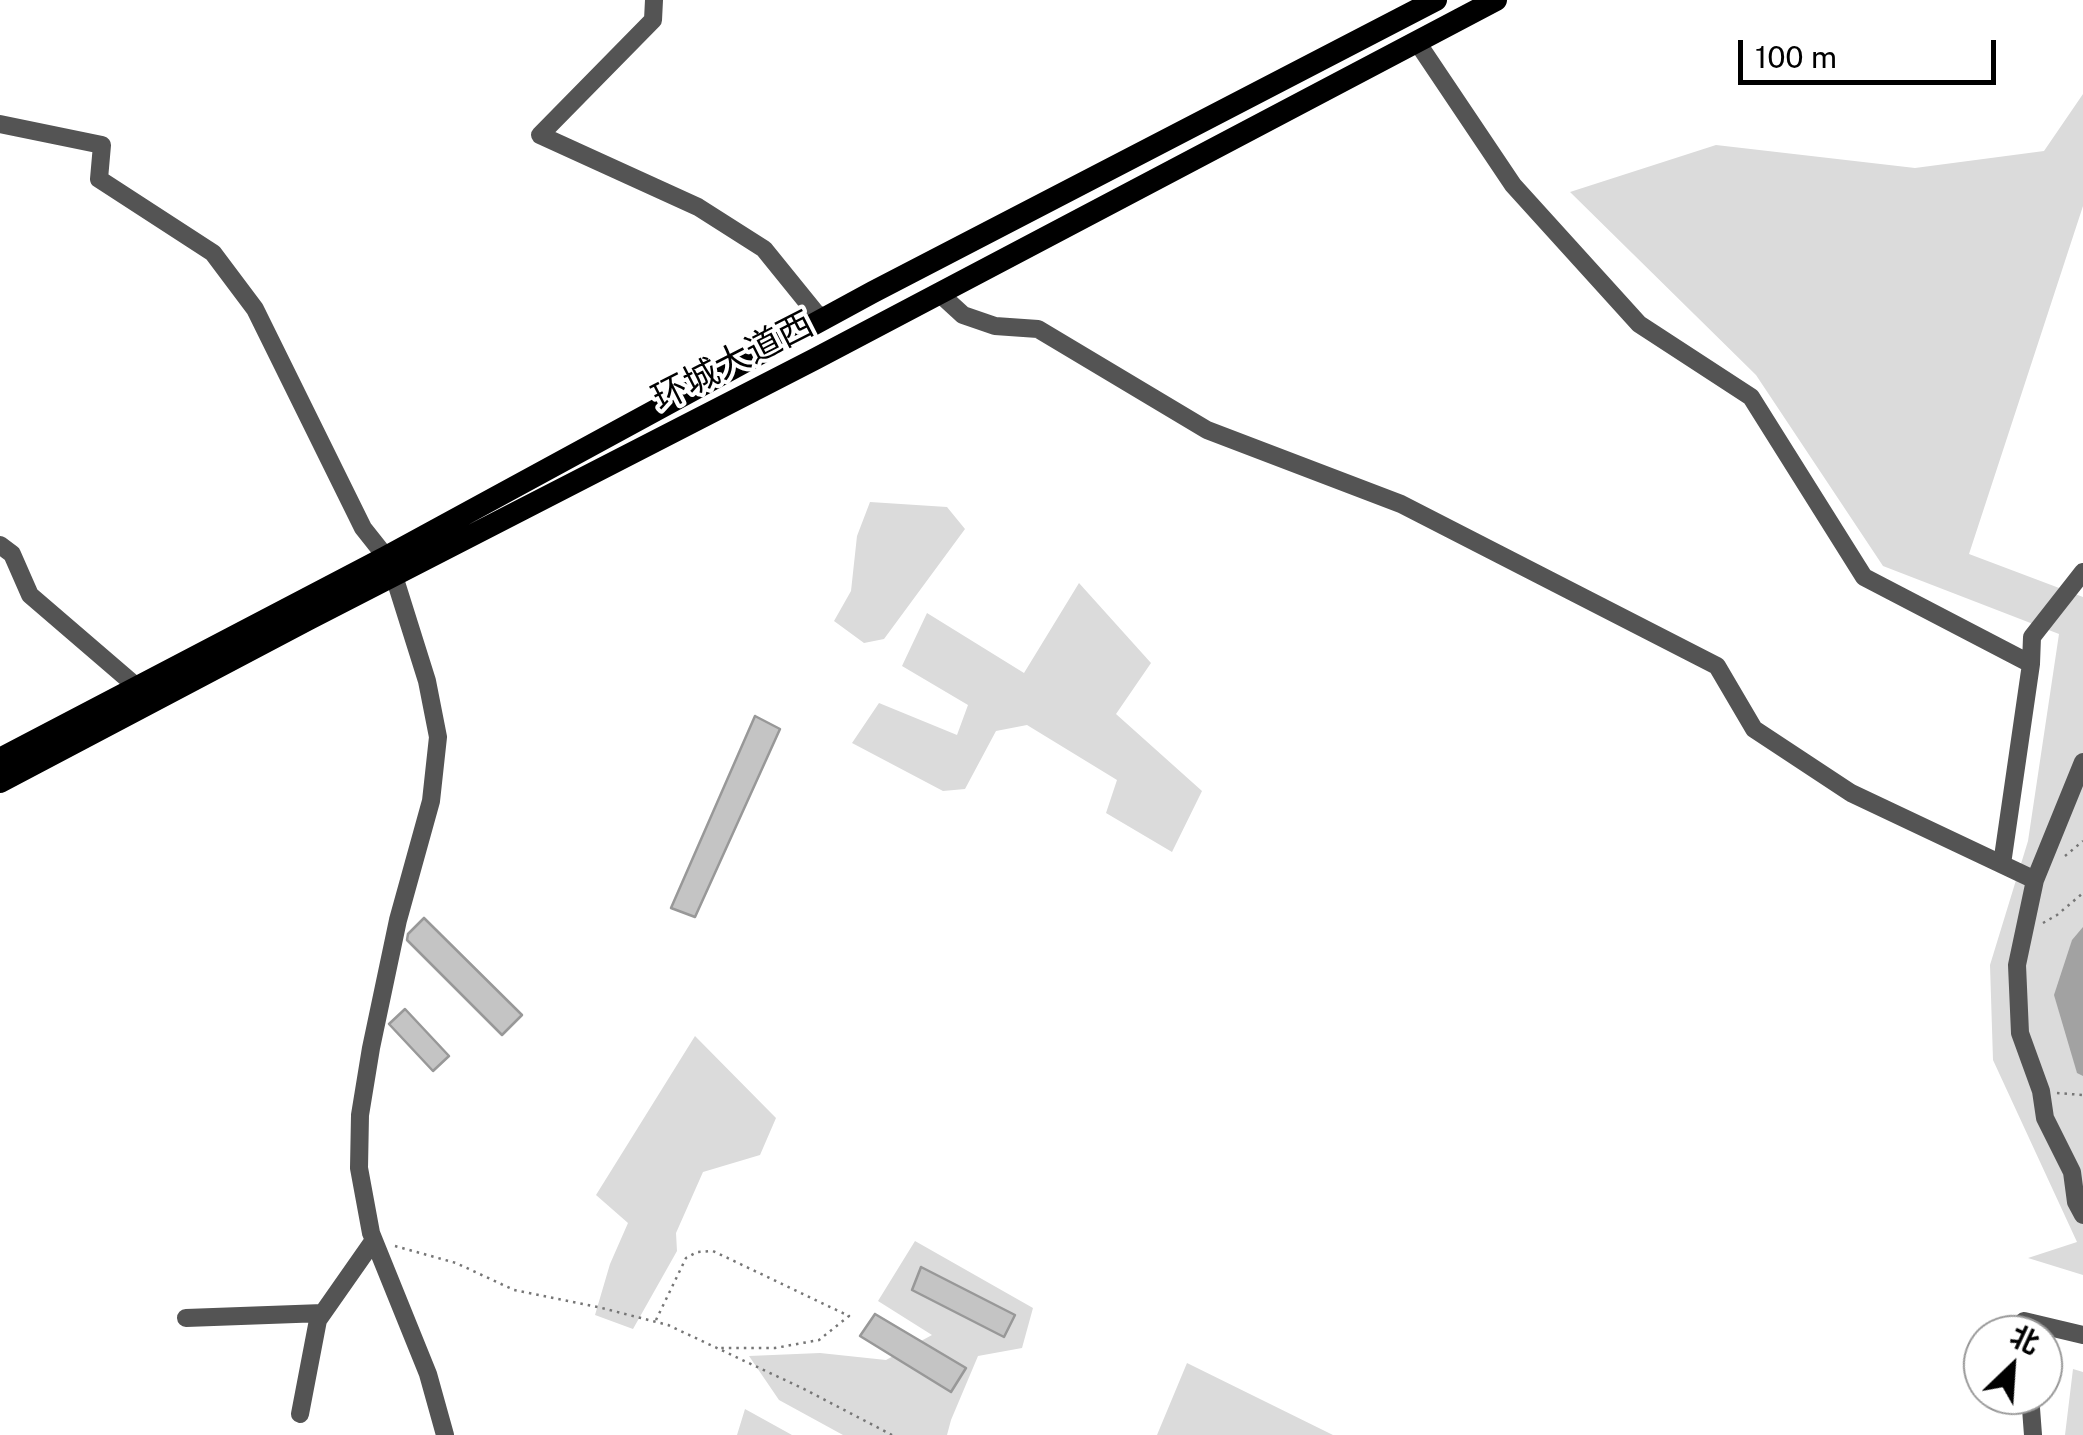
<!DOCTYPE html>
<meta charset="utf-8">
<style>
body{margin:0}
#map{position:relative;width:2083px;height:1435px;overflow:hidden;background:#fff;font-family:"Public Sans","Noto Sans SC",sans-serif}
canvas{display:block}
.north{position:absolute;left:1963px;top:1315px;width:100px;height:100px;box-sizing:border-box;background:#fff;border:2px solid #999;border-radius:50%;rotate:25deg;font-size:28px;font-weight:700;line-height:40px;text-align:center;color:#000}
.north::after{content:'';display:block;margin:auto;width:35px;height:45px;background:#000;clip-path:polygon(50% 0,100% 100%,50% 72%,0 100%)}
.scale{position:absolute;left:1738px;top:40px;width:258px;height:45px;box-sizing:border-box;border:5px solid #000;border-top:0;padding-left:12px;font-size:30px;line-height:35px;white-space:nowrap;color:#000;-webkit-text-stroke:8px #fff;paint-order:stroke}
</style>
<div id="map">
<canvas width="2083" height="1435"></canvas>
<div class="north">北</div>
<div class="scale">100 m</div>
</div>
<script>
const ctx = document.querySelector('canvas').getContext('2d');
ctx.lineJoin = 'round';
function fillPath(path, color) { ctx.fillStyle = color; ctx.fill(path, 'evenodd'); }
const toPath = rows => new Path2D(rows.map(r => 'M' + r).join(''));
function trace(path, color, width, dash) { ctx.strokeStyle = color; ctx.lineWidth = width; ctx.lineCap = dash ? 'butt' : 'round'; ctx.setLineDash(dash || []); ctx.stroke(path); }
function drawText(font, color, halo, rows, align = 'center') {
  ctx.font = font + ' "Public Sans","Noto Sans SC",sans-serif'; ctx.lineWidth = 8; ctx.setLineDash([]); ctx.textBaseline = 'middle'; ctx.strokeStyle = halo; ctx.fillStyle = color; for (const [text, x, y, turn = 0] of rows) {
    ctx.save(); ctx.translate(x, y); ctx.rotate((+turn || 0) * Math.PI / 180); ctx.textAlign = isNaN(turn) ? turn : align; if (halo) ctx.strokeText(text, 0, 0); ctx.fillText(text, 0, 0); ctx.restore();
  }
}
const green = toPath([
 [2083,94,2083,206,1969,554,2083,597,2083,1275,2028,1258,2077,1242,1993,1060,1990,965,2028,841,2059,634,1883,566,1756,375,1570,192,1716,145,1915,168,2044,151],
 [870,502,947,507,965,529,884,639,864,643,834,621,851,591,857,536],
 [1079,583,1151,663,1116,714,1202,791,1172,852,1106,813,1117,780,1027,725,996,731,965,789,943,791,852,743,879,703,957,735,968,705,902,666,927,613,1024,673],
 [695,1036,776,1118,760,1155,703,1172,676,1233,677,1251,633,1329,595,1315,610,1264,628,1223,596,1195],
 [915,1241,1033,1308,1022,1348,978,1356,951,1420,947,1435,843,1435,779,1400,749,1356,820,1353,886,1360,932,1335,878,1301],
 [1187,1363,1333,1435,1157,1435],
 [2073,1369,2083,1372,2083,1435,2065,1435],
 [745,1409,792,1435,737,1435]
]);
const water = toPath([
 [2083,927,2083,1076,2077,1073,2054,995,2072,940]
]);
const building = toPath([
 [755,716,780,729,695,917,671,908,755,716],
 [424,918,522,1015,502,1035,407,940,408,934,424,918],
 [405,1009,449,1056,433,1071,389,1024,405,1009],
 [921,1267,1015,1315,1004,1337,912,1290,921,1267],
 [875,1314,966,1368,951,1392,860,1336,875,1314]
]);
const path = toPath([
 [2065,856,2083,841],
 [2043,923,2057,915,2083,893],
 [2057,1093,2083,1095],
 [395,1246,456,1263,514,1290,598,1307,668,1325,804,1389,892,1435],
 [656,1320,686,1258,697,1252,713,1251,849,1316,819,1340,775,1348,719,1348]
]);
const minor = toPath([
 [654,0,653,20,540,135,698,207,764,249,815,312,825,319],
 [1417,42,1513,185,1639,324,1751,397,1864,577,2031,664,2002,864],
 [0,124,102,145,99,179,213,253,255,309,363,528,386,557],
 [939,293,963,315,995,326,1038,329,1207,430,1401,504,1717,666,1754,729,1851,793,2035,880,2017,965,2020,1033,2041,1091,2045,1118,2072,1172,2076,1202,2083,1215],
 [0,545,12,554,30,595,137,687,141,695],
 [394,576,427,681,438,737,431,801,398,920,371,1048,360,1115,359,1168,371,1233,428,1374,445,1435],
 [2031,664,2032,637,2083,572],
 [2035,880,2083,762],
 [186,1318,323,1313],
 [2025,1335,2024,1321,2083,1335],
 [2030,1395,2033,1435],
 [300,1414,318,1320,374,1240]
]);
const major = toPath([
 [0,759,386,557,873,292,1436,0],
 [0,782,309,619,815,359,1496,0]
]);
const streetNames = [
 ["环城大道西",733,362,-27]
];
fillPath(green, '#dbdbdb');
fillPath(water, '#a2a2a2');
fillPath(building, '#c4c4c4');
trace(building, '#989898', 2.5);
trace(path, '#767676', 2.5, [2.5, 5]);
trace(minor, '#545454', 18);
trace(major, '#000', 22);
drawText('35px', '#000', '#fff', streetNames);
</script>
